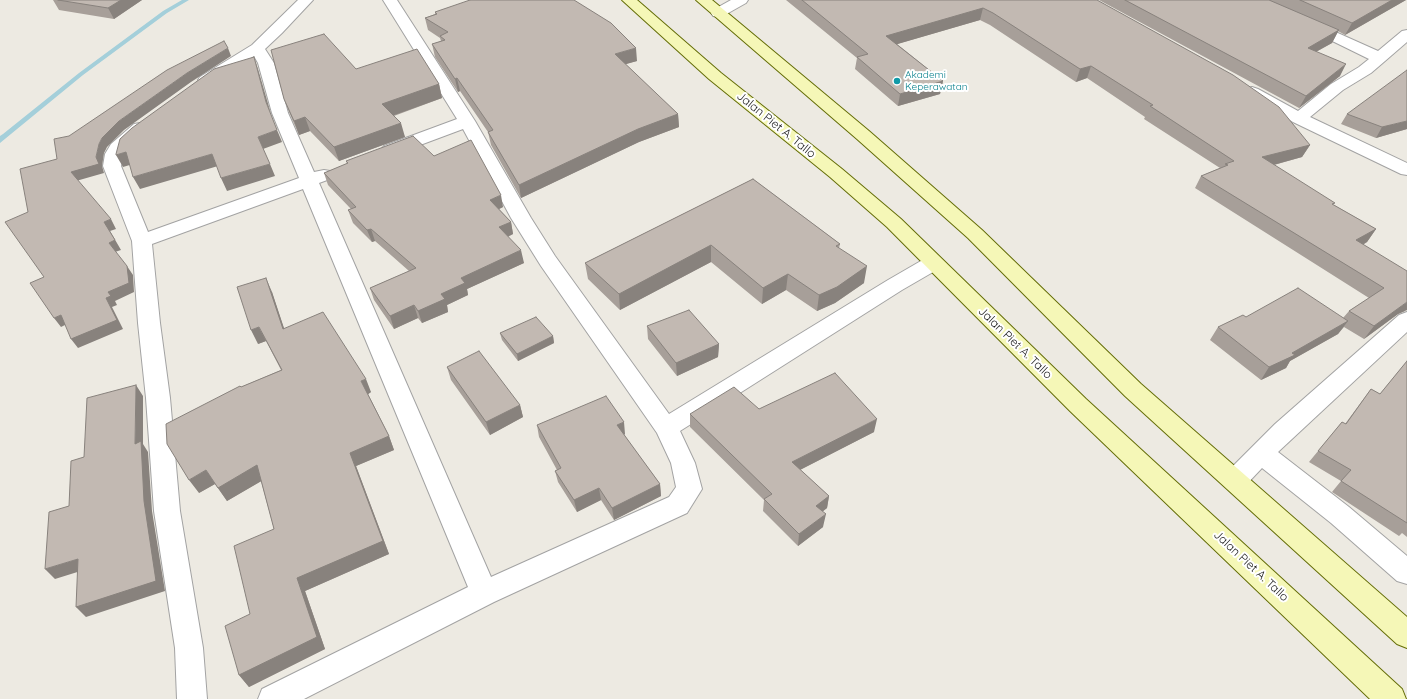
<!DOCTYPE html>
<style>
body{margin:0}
canvas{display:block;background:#edeae2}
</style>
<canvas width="1407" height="699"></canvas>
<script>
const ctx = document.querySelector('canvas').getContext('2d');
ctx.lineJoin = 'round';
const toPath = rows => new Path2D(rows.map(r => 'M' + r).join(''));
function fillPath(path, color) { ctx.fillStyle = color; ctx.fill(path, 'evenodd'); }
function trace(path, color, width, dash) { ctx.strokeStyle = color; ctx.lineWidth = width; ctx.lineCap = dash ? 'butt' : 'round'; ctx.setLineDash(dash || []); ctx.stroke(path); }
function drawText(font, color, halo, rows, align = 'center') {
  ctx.font = font + ' Quicksand,sans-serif'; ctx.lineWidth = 4; ctx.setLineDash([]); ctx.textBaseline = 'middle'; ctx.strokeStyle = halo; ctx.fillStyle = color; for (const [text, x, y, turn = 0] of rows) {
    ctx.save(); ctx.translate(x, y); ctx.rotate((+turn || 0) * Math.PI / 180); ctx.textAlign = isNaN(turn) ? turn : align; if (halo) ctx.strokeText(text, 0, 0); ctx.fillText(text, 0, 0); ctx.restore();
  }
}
const stream = toPath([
 [182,0,189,0,167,13,83,75,0,143,0,136,3,134,79,73,163,11,182,0]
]);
const street = toPath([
 [298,0,313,0,282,33,265,49,274,63,288,113,314,172,324,170,330,171,333,175,330,179,319,183,491,577,669,497,676,487,671,463,657,433,541,266,511,218,463,129,396,154,390,155,384,154,381,150,384,146,457,119,383,0,397,0,475,121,531,218,555,256,669,414,888,280,926,258,933,256,940,258,943,263,940,268,902,290,680,431,695,463,702,489,687,513,494,602,304,699,258,699,262,689,468,587,303,189,152,244,160,323,170,398,180,511,203,648,207,699,177,699,175,648,154,511,146,398,138,323,132,241,103,166,105,154,111,144,134,124,140,123,146,124,149,128,146,132,125,151,121,166,148,232,299,178,272,113,258,63,254,56,212,83,206,85,200,83,198,80,200,77,252,45,298,0],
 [731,0,748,0,746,3,723,16,718,17,713,16,711,13,713,10,731,0],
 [1245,0,1264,0,1378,51,1402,31,1407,30,1407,42,1385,61,1371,73,1343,90,1310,117,1407,163,1407,175,1401,174,1293,122,1246,95,1244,92,1246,89,1252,87,1258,89,1298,111,1331,84,1359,67,1369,59,1312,31,1247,3,1245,0],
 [1407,312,1407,332,1278,452,1349,507,1407,556,1407,584,1397,581,1331,523,1262,468,1244,487,1235,490,1226,487,1223,480,1226,473,1275,424,1399,315,1407,312]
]);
const secondary = toPath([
 [622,0,637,0,721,73,842,169,901,219,1086,399,1402,689,1406,699,1370,699,1070,411,887,227,830,177,709,79,622,0],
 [696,0,712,0,869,131,982,230,1141,384,1407,617,1407,648,1397,644,1125,396,968,238,857,139,696,0]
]);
const wall = toPath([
 [53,0,142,0,114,19,59,10],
 [786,0,1097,0,1310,145,1302,157,1274,165,1334,205,1376,229,1367,242,1363,245,1405,311,1398,314,1364,339,1344,327,1338,334,1290,361,1286,368,1261,380,1210,340,1218,327,1246,317,1343,318,1349,311,1369,298,1195,188,1201,176,1220,168,1144,119,1145,117,1087,78,1076,82,990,25,980,20,897,44,943,81,940,94,898,106,855,69,857,58],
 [1099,0,1406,0,1345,35,1338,31,1332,43,1316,52,1340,76,1299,108],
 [435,12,637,61,625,64,678,114,679,127,639,142,521,198,491,145,488,132,460,91,458,92,435,57,432,44,441,41,440,38,428,30,425,18,435,14],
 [356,69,439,84,442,98,394,116,405,137,339,161,310,131,299,135,289,112,284,99],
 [1347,114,1407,129,1376,138,1341,124],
 [434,156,503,207,499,209,511,222,513,234,508,237,524,263,467,289,468,295,447,305,448,312,422,323,418,318,394,329,374,300,370,288,409,271,375,241,372,242,353,223,348,210,351,209,328,185,324,173,347,164,346,161],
 [753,179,840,244,839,248,864,283,835,303,817,311,786,290,762,304,711,262,620,310,588,279,585,263],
 [272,292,284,329,371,392,368,394,389,436,394,450,356,466,389,554,305,591,325,649,249,687,239,675,250,614,274,529,261,481,227,501,215,484,199,493,241,387,281,370,266,341,258,344],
 [647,326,719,344,718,357,677,376,648,339],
 [500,333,553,336,554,343,518,361,502,340],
 [1407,361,1407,537,1402,533,1399,536,1332,492,1341,481,1309,462,1342,422,1345,424,1362,401,1371,389,1380,394],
 [447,367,520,405,523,417,490,435,451,380],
 [759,409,874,432,800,470,829,496,827,508,822,512,823,527,798,546,763,511,764,500,690,427,690,414],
 [537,425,625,434,624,435,660,484,661,496,614,520,601,500,577,512,558,482,555,471,557,470,539,437]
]);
const shadedWall = toPath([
 [121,0,142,0,114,19,108,8],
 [1392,0,1406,0,1345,35,1352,23],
 [983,8,980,20,884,48,886,36],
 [1339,30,1332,43,1301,60,1308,48],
 [228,48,231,56,191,82,124,130,107,147,104,153,102,166,104,173,76,181,71,172,96,157,99,144,102,138,119,121,187,73],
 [636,48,637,61,616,67,615,54],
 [254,57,258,69,271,114,266,102],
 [1346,64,1340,76,1299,108,1306,96],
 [1091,66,1087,78,1076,82,1080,69],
 [457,78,460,91,458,92,455,79],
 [943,81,940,94,898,106,900,94],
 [439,84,442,98,386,118,382,104],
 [678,114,679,127,639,142,521,198,519,185,638,129],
 [305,117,310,131,299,135,294,121],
 [1407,121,1407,129,1376,138,1382,127],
 [401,123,405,137,339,161,334,147],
 [277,130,282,142,263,149,258,137],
 [1310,145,1302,157,1255,170,1262,157],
 [126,152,133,164,123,167,116,155],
 [212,154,218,166,140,189,133,177],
 [270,164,275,176,227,191,221,178],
 [501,195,503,207,493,212,490,200],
 [111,219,116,229,110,231,121,250,115,252,109,243,104,222],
 [511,222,513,234,502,239,499,227],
 [371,229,375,241,372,242,367,230],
 [1376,229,1367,242,1347,253,1356,240],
 [711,245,711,262,620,310,619,294],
 [521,250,524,263,467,289,468,295,447,305,448,312,422,323,418,311,461,278],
 [127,266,133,275,134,292,115,301,117,305,112,307,123,329,78,348,71,339,106,298,108,292],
 [867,266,864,283,835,303,817,311,819,295],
 [788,274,786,290,762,304,763,288],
 [266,278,272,292,289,343,283,329],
 [1407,302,1407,310,1398,314,1364,339,1374,326],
 [414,305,418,318,394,329,390,316],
 [61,315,67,324,61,327,54,318],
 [1348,321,1338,334,1290,361,1286,368,1261,380,1269,367,1292,353],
 [259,327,266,341,258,344,251,330],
 [553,336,554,343,518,361,517,354],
 [719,344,718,357,677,376,676,363],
 [366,379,371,392,367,395,361,381],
 [136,385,143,396,143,444,148,452,152,511,165,591,86,617,76,607,135,444],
 [520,405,523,417,490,435,486,422],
 [877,419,874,432,790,475,792,462],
 [624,422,625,434,618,437,617,425],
 [389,436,394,450,356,466,389,554,305,591,325,649,249,687,239,675,297,578,350,453],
 [257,465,265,479,227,501,218,488],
 [206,470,215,484,199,493,189,480],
 [660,484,661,496,614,520,612,508],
 [599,488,601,500,577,512,574,500],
 [829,496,827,508,814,518,816,506],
 [826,514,823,527,798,546,799,534],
 [78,559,87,569,55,579,45,569]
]);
const building = toPath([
 [58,0,121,0,108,8,58,0],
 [470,0,574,0,611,23,636,48,615,54,678,114,638,129,519,185,488,132,493,130,457,78,455,79,432,44,445,40,440,36,448,32,425,18,437,14,435,12,470,0],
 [802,0,1097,0,1233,75,1279,107,1310,145,1262,157,1335,203,1332,204,1376,229,1356,240,1407,271,1407,302,1374,326,1349,311,1384,288,1201,176,1228,165,1225,164,1234,161,1150,106,1153,105,1091,66,1080,69,993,13,983,8,886,36,943,81,900,94,857,57,868,54,802,0],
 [1125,0,1269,0,1339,30,1308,48,1346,64,1306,96,1125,0],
 [1300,0,1392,0,1352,23,1300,0],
 [324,34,356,69,417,49,439,84,382,104,401,123,334,147,305,117,294,121,284,99,271,50,324,34],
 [224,41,228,48,187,73,119,121,102,138,99,144,96,157,99,164,71,172,111,219,104,222,115,240,109,243,127,266,129,283,108,292,111,296,106,298,117,320,71,339,61,315,54,318,30,283,44,277,5,222,28,212,20,169,57,159,54,139,69,136,167,70,224,41],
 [254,57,266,102,277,130,258,137,270,164,221,178,212,154,133,177,126,152,116,155,116,154,120,139,132,128,214,69,254,57],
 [1407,70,1407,121,1382,127,1347,114,1407,70],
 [413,136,434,156,471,140,501,195,490,200,511,222,499,227,521,250,461,278,465,283,441,294,445,299,418,311,414,305,390,316,370,288,416,268,371,229,367,230,348,210,356,207,324,173,348,163,346,161,413,136],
 [753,179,840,244,836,246,867,266,837,287,819,295,788,274,763,288,711,245,619,294,585,263,753,179],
 [266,278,283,329,323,312,366,379,361,381,389,436,350,453,383,541,297,578,317,637,239,675,225,626,250,614,234,546,274,529,257,465,218,488,206,470,189,480,167,444,166,424,240,386,241,387,282,370,259,327,251,330,237,287,266,278],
 [1298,288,1348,321,1292,353,1295,355,1269,367,1218,327,1243,315,1246,317,1298,288],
 [689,310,719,344,676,363,647,326,689,310],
 [536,317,553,336,517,354,500,333,536,317],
 [479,351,520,405,486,422,447,367,479,351],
 [1407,361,1407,523,1341,481,1351,470,1318,451,1342,422,1346,424,1371,389,1380,394,1407,361],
 [835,373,877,419,792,462,829,496,816,506,826,514,799,534,764,499,772,494,690,414,734,387,759,409,835,373],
 [136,385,135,444,141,441,144,501,156,581,76,607,78,559,45,569,49,512,69,506,71,461,84,457,87,398,136,385],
 [606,396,624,422,617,425,660,484,612,508,599,488,574,500,555,471,561,468,537,425,606,396]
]);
const markers = [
 [897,81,4,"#0f9aa8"]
];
const farCulturenames = [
 ["Akademi",905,75],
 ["Keperawatan",905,87]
];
const streetNames = [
 ["Jalan Piet A. Tallo",776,125,39],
 ["Jalan Piet A. Tallo",1015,343,44],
 ["Jalan Piet A. Tallo",1251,566,43]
];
fillPath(stream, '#a4cfda');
trace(street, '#a3a3a3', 2);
trace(secondary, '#656e08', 2);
fillPath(street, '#fff');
fillPath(secondary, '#f5f7b7');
fillPath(wall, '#a79f99');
fillPath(shadedWall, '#88827d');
fillPath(building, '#c2b9b2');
trace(building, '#88827d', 1);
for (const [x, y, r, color] of markers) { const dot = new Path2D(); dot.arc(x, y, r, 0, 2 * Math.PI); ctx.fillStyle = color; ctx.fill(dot); trace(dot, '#fff', 1.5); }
drawText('10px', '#0d838f', '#fff', farCulturenames, 'left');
drawText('12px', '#1c1c1c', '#fff', streetNames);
</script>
